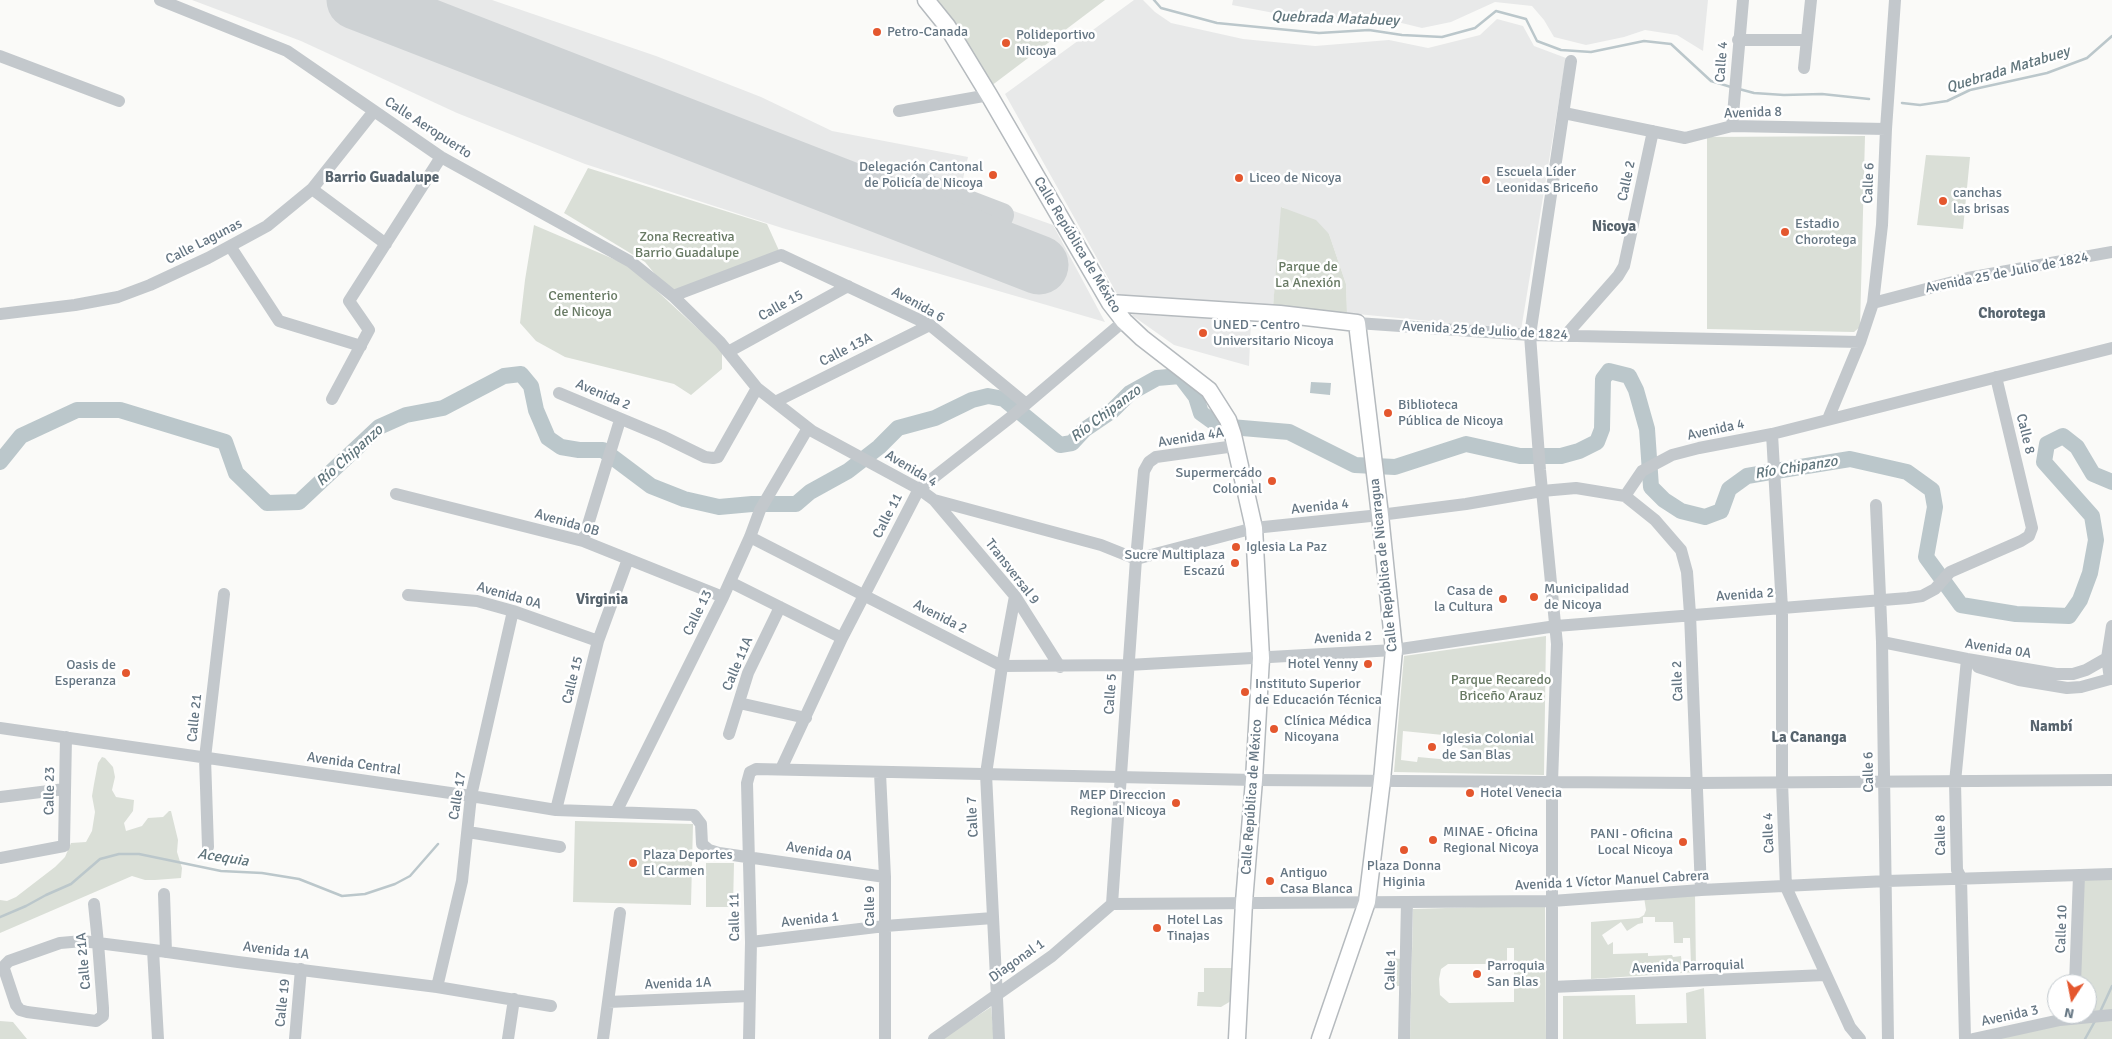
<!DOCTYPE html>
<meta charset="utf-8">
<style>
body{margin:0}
#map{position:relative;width:2112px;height:1039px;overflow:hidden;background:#fafaf8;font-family:Signika,sans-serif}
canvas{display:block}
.north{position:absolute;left:2047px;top:974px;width:50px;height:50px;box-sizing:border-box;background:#fff;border:1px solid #c1c8cd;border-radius:50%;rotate:191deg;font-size:14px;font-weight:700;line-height:20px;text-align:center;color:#657683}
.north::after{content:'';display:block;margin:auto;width:18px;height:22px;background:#e4572e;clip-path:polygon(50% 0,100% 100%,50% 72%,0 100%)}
</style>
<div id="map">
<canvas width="2112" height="1039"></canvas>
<div class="north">N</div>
</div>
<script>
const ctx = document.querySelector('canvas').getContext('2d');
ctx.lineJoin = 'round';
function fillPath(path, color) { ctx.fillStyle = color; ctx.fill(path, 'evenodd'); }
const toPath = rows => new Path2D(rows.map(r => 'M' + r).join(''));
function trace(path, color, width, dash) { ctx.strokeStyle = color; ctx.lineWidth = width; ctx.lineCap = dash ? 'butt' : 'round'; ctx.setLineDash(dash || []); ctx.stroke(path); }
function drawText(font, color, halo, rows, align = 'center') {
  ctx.font = font + ' Signika,sans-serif'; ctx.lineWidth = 5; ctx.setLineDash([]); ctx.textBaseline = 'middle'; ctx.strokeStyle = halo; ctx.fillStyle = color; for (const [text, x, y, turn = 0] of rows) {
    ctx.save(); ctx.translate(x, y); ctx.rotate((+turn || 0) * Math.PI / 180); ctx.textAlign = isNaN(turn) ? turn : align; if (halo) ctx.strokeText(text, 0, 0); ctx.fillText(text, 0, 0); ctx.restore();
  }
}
const built = toPath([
 [192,0,492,0,656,56,761,97,832,131,968,157,960,192,1053,225,1105,322,782,228,585,164,457,113,301,41],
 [1134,0,1143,0,1155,12,1171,23,1243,39,1315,46,1389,40,1428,48,1480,35,1497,19,1523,26,1534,46,1566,58,1521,330,1347,313,1346,284,1329,234,1282,207,1273,307,1121,301,1005,94],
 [1233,0,1708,0,1703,51,1677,35,1645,30,1624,37,1586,45,1554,37,1544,20,1532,6,1495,2,1451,22,1422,28,1369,15,1316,21,1232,5],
 [1132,314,1251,320,1249,366,1174,345,1133,316]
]);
const green = toPath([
 [938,0,1105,0,991,86],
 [1865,136,1860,327,1854,332,1707,329,1707,137],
 [1926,155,1970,157,1963,229,1917,225],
 [588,168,767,224,781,255,673,296,645,262,564,213],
 [1281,207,1316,220,1329,234,1346,284,1347,313,1273,307],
 [534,225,630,266,722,351,722,369,691,395,674,384,565,357,536,341,520,323,525,280],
 [1546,636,1544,775,1394,772,1404,656],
 [1403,731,1463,737,1461,761,1418,757,1417,762,1401,760],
 [102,757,105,758,113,767,115,777,112,790,116,797,134,800,133,811,124,823,126,831,142,826,148,818,163,817,169,811,171,811,178,840,177,852,182,868,181,878,155,880,145,880,132,876,0,933,0,900,7,901,16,897,55,867,65,857,71,843,86,842,92,831,95,812,92,796,94,784,98,763],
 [575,821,693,824,691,905,573,902],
 [706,863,734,863,733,907,706,907],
 [2112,874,2112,1039,1973,1039,2087,1014,2087,984,2075,984,2079,875],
 [1695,894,1696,972,1591,979,1591,922,1639,918,1644,915,1646,910,1644,897],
 [1643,917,1655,917,1655,922,1673,922,1674,943,1683,943,1683,938,1690,938,1691,964,1682,964,1681,956,1673,957,1672,955,1648,956,1648,953,1613,954,1613,942,1608,945,1602,935,1621,922,1627,931,1638,924,1643,923],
 [1545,905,1546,1039,1410,1039,1413,909],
 [1507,948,1514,948,1514,1002,1449,1003,1440,995,1439,979,1441,969,1448,964,1507,964],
 [1390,958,1402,959,1401,986,1391,986,1396,968,1388,965],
 [1204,968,1232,968,1231,1001,1221,1007,1197,1006,1198,992,1204,992],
 [1704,988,1706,1039,1563,1039,1563,996,1635,995,1636,1024,1687,1023,1686,993],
 [991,1007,994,1039,942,1039],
 [0,1021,13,1022,27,1039,0,1039]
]);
const water = toPath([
 [1311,382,1331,383,1330,395,1310,393]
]);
const stream = toPath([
 [1154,0,1161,8,1217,23,1319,33,1369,30,1402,35,1442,37,1475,28,1496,11,1526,19,1537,41,1561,50,1591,52,1644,41,1671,44,1711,81,1731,87],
 [1739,89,1754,93,1784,95,1822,94,1869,99],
 [1902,103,1920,105,1947,101,1970,90,2047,73,2087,58,2112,36],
 [0,917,26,906,46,895,71,884,100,859,119,854,139,854,221,871,262,873,299,879,342,896,365,894,395,884,410,876,438,844],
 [2100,1012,2112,986],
 [2085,1039,2095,1021]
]);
const river = toPath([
 [0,462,21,436,77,410,120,410,225,442,236,473,267,503,299,502,379,427,406,415,443,408,504,376,521,374,531,386,536,410,548,438,561,447,579,450,603,450,651,486,684,499,719,507,752,504,796,504,810,492,848,471,879,447,898,428,935,418,972,400,988,396,1004,399,1060,445,1072,443,1084,430,1112,411,1130,393,1157,378,1180,376,1196,397,1201,413,1219,426,1289,432,1355,465,1395,467,1466,444,1520,456,1561,456,1579,451,1597,442,1602,429,1603,379,1609,371,1629,376,1636,390,1647,429,1651,487,1664,500,1681,511,1705,517,1721,511,1729,489,1747,476,1782,470,1850,459,1907,472,1932,490,1935,507,1926,557,1961,605,2016,614,2069,616,2080,600,2090,573,2096,540,2092,516,2044,462,2047,444,2063,436,2077,447,2093,474,2112,482]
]);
const taxiway = toPath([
 [910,215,921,184,1002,215,989,245]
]);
const runway = toPath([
 [356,0,1039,265]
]);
const minor = toPath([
 [160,0,287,51,441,157,631,262,673,296,720,342,757,388,812,431,919,489,934,500,1101,545,1136,559,1254,528,1380,515,1466,504,1542,491,1576,488,1625,496,1642,471,1672,455,1699,448,1772,434,2112,348],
 [1738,40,1807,40],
 [0,56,119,101],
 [1804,68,1811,0],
 [899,111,989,95],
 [1564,113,1685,138,1732,126,1886,129],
 [1732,126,1743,0],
 [312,189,386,244],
 [230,246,279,321,361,346],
 [673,296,781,255,930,325,1026,404],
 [1873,303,1968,278,2112,252],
 [0,314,75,305,118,297,150,285,208,258,267,226,312,189,374,111],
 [1357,323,1530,335,1860,342],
 [1565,336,1618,276,1624,266,1653,131],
 [728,352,848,286],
 [559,393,662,436,705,457,713,458,718,457,757,388],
 [332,399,369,330,349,301,441,157],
 [775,402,930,325],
 [1828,419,1860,342,1873,303,1882,225,1886,129,1895,0],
 [1772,434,1782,608,1782,782,1786,887,1850,1027,1860,1039],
 [396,494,583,541,723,597],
 [1625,496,1655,520,1681,550,1687,572,1690,614,1701,890],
 [934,500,1015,596,1060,667],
 [1876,505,1882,642,1888,1039],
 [750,537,1002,666,1128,665,1394,650,1556,626,1908,598,1922,596,1935,589,1950,572,2021,541,2029,536,2032,528,1996,377],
 [583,541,620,420],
 [730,582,842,638],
 [408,595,477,601,513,611,598,641],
 [2112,626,2107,658,2110,679,2112,679],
 [1882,642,1967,659,2056,674,2073,674,2086,670,2107,658],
 [1978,667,2019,680,2067,688,2081,687,2110,679],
 [739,703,806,718],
 [0,728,471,796,556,810,694,815,701,824,702,844,709,850,719,853,885,877],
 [729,734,748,673,780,607],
 [781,769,842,638,919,489,1011,417,1124,321],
 [880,773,885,877,885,1039],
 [0,797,65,789],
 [556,810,598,641,628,559],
 [616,812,723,597,750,537,760,510,808,428],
 [468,832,560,847],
 [208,847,205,758,224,594],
 [0,858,64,846,66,737],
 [164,894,166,952],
 [94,904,98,943,103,1008,103,1016,96,1021,27,1012,20,1010,16,1005,4,969,5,965,9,961,60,943,83,941,98,943,153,950,238,962,437,987,551,1006],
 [1112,904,1552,901,1701,890,1887,881,2112,874],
 [1112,904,1136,559,1144,471,1149,462,1156,457,1235,446],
 [751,942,885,926,993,918],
 [153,950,158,1039],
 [2075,984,2079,875],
 [437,987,462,881,471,796,513,611],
 [1552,987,1825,975],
 [608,1002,749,996],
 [295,1039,301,969],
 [508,1039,514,999],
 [603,1039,620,913],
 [749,1039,751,942,747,783,750,772,756,769,1254,780,1697,783,2112,780],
 [934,1039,1052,956,1112,904],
 [999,1039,986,774,1002,666,1015,596],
 [1404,1039,1407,902],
 [1552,1039,1552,782,1557,644,1540,470,1530,335,1571,61],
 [1965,1039,1961,878,1957,870,1955,782,1967,659],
 [1973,1039,2060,1020,2112,1015]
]);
const major = toPath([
 [926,0,947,26,989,95,1110,303,1124,321,1142,338,1209,390,1228,420,1233,435,1254,528,1261,658,1254,780,1244,902,1237,1039],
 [1110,303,1280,314,1357,323,1380,515,1394,650,1382,780,1367,902,1320,1039]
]);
const markers = [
 [877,32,5,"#e4572e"],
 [1006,43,5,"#e4572e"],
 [993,175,5,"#e4572e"],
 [1239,178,5,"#e4572e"],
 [1486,180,5,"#e4572e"],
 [1943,201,5,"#e4572e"],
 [1785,232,5,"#e4572e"],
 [1203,333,5,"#e4572e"],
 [1388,413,5,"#e4572e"],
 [1272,481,5,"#e4572e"],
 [1236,547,5,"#e4572e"],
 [1235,563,5,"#e4572e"],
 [1534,597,5,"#e4572e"],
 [1503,599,5,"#e4572e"],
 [1368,664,5,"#e4572e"],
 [126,673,5,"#e4572e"],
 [1245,692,5,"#e4572e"],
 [1274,729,5,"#e4572e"],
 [1432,747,5,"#e4572e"],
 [1470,793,5,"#e4572e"],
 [1176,803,5,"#e4572e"],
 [1433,840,5,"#e4572e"],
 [1683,842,5,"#e4572e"],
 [1404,850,5,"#e4572e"],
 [633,863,5,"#e4572e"],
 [1270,881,5,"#e4572e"],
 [1157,928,5,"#e4572e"],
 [1477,974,5,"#e4572e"]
];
const poiNames = [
 ["Petro-Canada",887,32],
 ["Polideportivo",1016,35],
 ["Nicoya",1016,51],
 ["Delegación Cantonal",983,167,"right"],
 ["de Policía de Nicoya",983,183,"right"],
 ["Escuela Líder",1496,172],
 ["Leonidas Briceño",1496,188],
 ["Liceo de Nicoya",1249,178],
 ["canchas",1953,193],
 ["las brisas",1953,209],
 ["Estadio",1795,224],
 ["Chorotega",1795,240],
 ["UNED - Centro",1213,325],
 ["Universitario Nicoya",1213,341],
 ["Biblioteca",1398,405],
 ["Pública de Nicoya",1398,421],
 ["Supermercádo",1262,473,"right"],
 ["Colonial",1262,489,"right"],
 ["Iglesia La Paz",1246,547],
 ["Sucre Multiplaza",1225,555,"right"],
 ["Escazú",1225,571,"right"],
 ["Municipalidad",1544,589],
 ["de Nicoya",1544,605],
 ["Casa de",1493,591,"right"],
 ["la Cultura",1493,607,"right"],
 ["Hotel Yenny",1358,664,"right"],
 ["Oasis de",116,665,"right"],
 ["Esperanza",116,681,"right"],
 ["Instituto Superior",1255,684],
 ["de Educación Técnica",1255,700],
 ["Clínica Médica",1284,721],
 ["Nicoyana",1284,737],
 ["Iglesia Colonial",1442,739],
 ["de San Blas",1442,755],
 ["Hotel Venecia",1480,793],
 ["MEP Direccion",1166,795,"right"],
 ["Regional Nicoya",1166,811,"right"],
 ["MINAE - Oficina",1443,832],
 ["Regional Nicoya",1443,848],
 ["PANI - Oficina",1673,834,"right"],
 ["Local Nicoya",1673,850,"right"],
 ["Plaza Deportes",643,855],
 ["El Carmen",643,871],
 ["Plaza Donna",1404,866,"center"],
 ["Higinia",1404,882,"center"],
 ["Antiguo",1280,873],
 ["Casa Blanca",1280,889],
 ["Hotel Las",1167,920],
 ["Tinajas",1167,936],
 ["Parroquia",1487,966],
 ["San Blas",1487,982]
];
const streetNames = [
 ["Calle 4",1722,62,-86],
 ["Avenida 8",1753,113,-2],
 ["Calle Aeropuerto",428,128,33],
 ["Calle 2",1627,181,-78],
 ["Calle 6",1869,183,-88],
 ["Calle Lagunas",204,242,-27],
 ["Calle República de México",1077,245,59],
 ["Avenida 25 de Julio de 1824",2007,273,-11],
 ["Avenida 6",918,305,29],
 ["Calle 15",781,306,-29],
 ["Avenida 25 de Julio de 1824",1485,331,3],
 ["Calle 13A",846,350,-27],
 ["Avenida 2",603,395,23],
 ["Avenida 4",1716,430,-12],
 ["Calle 8",2025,434,76],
 ["Avenida 4A",1191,438,-9],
 ["Avenida 4",911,469,31],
 ["Avenida 4",1320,507,-6],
 ["Calle 11",888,516,-63],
 ["Avenida 0B",567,523,16],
 ["Calle República de Nicaragua",1384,565,-96],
 ["Transversal 9",1012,572,52],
 ["Avenida 2",1745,595,-4],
 ["Avenida 0A",509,596,16],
 ["Calle 13",698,613,-64],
 ["Avenida 2",940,617,27],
 ["Avenida 2",1343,638,-3],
 ["Avenida 0A",1998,649,9],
 ["Calle 11A",738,664,-67],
 ["Calle 15",573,680,-76],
 ["Calle 2",1678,681,-92],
 ["Calle 5",1111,694,-86],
 ["Calle 21",195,718,-84],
 ["Avenida Central",354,764,8],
 ["Calle 6",1869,772,-91],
 ["Calle 23",50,791,-89],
 ["Calle 17",458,796,-81],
 ["Calle República de México",1252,797,-86],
 ["Calle 7",973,817,-93],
 ["Calle 4",1769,833,-92],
 ["Calle 8",1941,835,-91],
 ["Avenida 0A",819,852,9],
 ["Avenida 1 Víctor Manuel Cabrera",1612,881,-3],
 ["Calle 9",870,906,-90],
 ["Calle 11",735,917,-91],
 ["Avenida 1",810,920,-6],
 ["Calle 10",2062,929,-88],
 ["Avenida 1A",276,951,7],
 ["Calle 21A",84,961,-95],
 ["Diagonal 1",1017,961,-35],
 ["Avenida Parroquial",1688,967,-2],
 ["Calle 1",1391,970,-89],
 ["Avenida 1A",678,984,-2],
 ["Calle 19",283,1003,-84],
 ["Avenida 3",2010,1016,-12]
];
const parkNames = [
 ["Zona Recreativa",687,237],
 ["Barrio Guadalupe",687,253],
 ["Parque de",1308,267],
 ["La Anexión",1308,283],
 ["Cementerio",583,296],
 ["de Nicoya",583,312],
 ["Parque Recaredo",1501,680],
 ["Briceño Arauz",1501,696]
];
const waterNames = [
 ["Quebrada Matabuey",1335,19,2],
 ["Quebrada Matabuey",2008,70,-17],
 ["Río Chipanzo",1106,414,-37],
 ["Río Chipanzo",350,456,-42],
 ["Río Chipanzo",1796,468,-9],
 ["Acequia",223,858,9]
];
const neighbourhoodNames = [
 ["Barrio Guadalupe",382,178],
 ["Nicoya",1614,227],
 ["Chorotega",2012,314],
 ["Virginia",602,600],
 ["Nambí",2051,727],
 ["La Cananga",1809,738]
];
fillPath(built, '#e8e9e9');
fillPath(green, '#dadfd7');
fillPath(water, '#bbc7cb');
trace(stream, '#bbc7cb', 2.5);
trace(river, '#bbc7cb', 16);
trace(taxiway, '#ced2d4', 24);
trace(runway, '#ced2d4', 59);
trace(major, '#b5babe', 19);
trace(minor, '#c3c8cc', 12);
trace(major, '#fff', 16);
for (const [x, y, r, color] of markers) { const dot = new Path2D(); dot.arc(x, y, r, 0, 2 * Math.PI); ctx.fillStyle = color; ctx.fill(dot); trace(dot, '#fff', 2); }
drawText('14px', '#657683', '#fff', poiNames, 'left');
drawText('14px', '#657683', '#fff', streetNames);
drawText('14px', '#687a64', '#fff', parkNames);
drawText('italic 15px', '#60757c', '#fff', waterNames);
drawText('bold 15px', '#57646e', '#fff', neighbourhoodNames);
</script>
